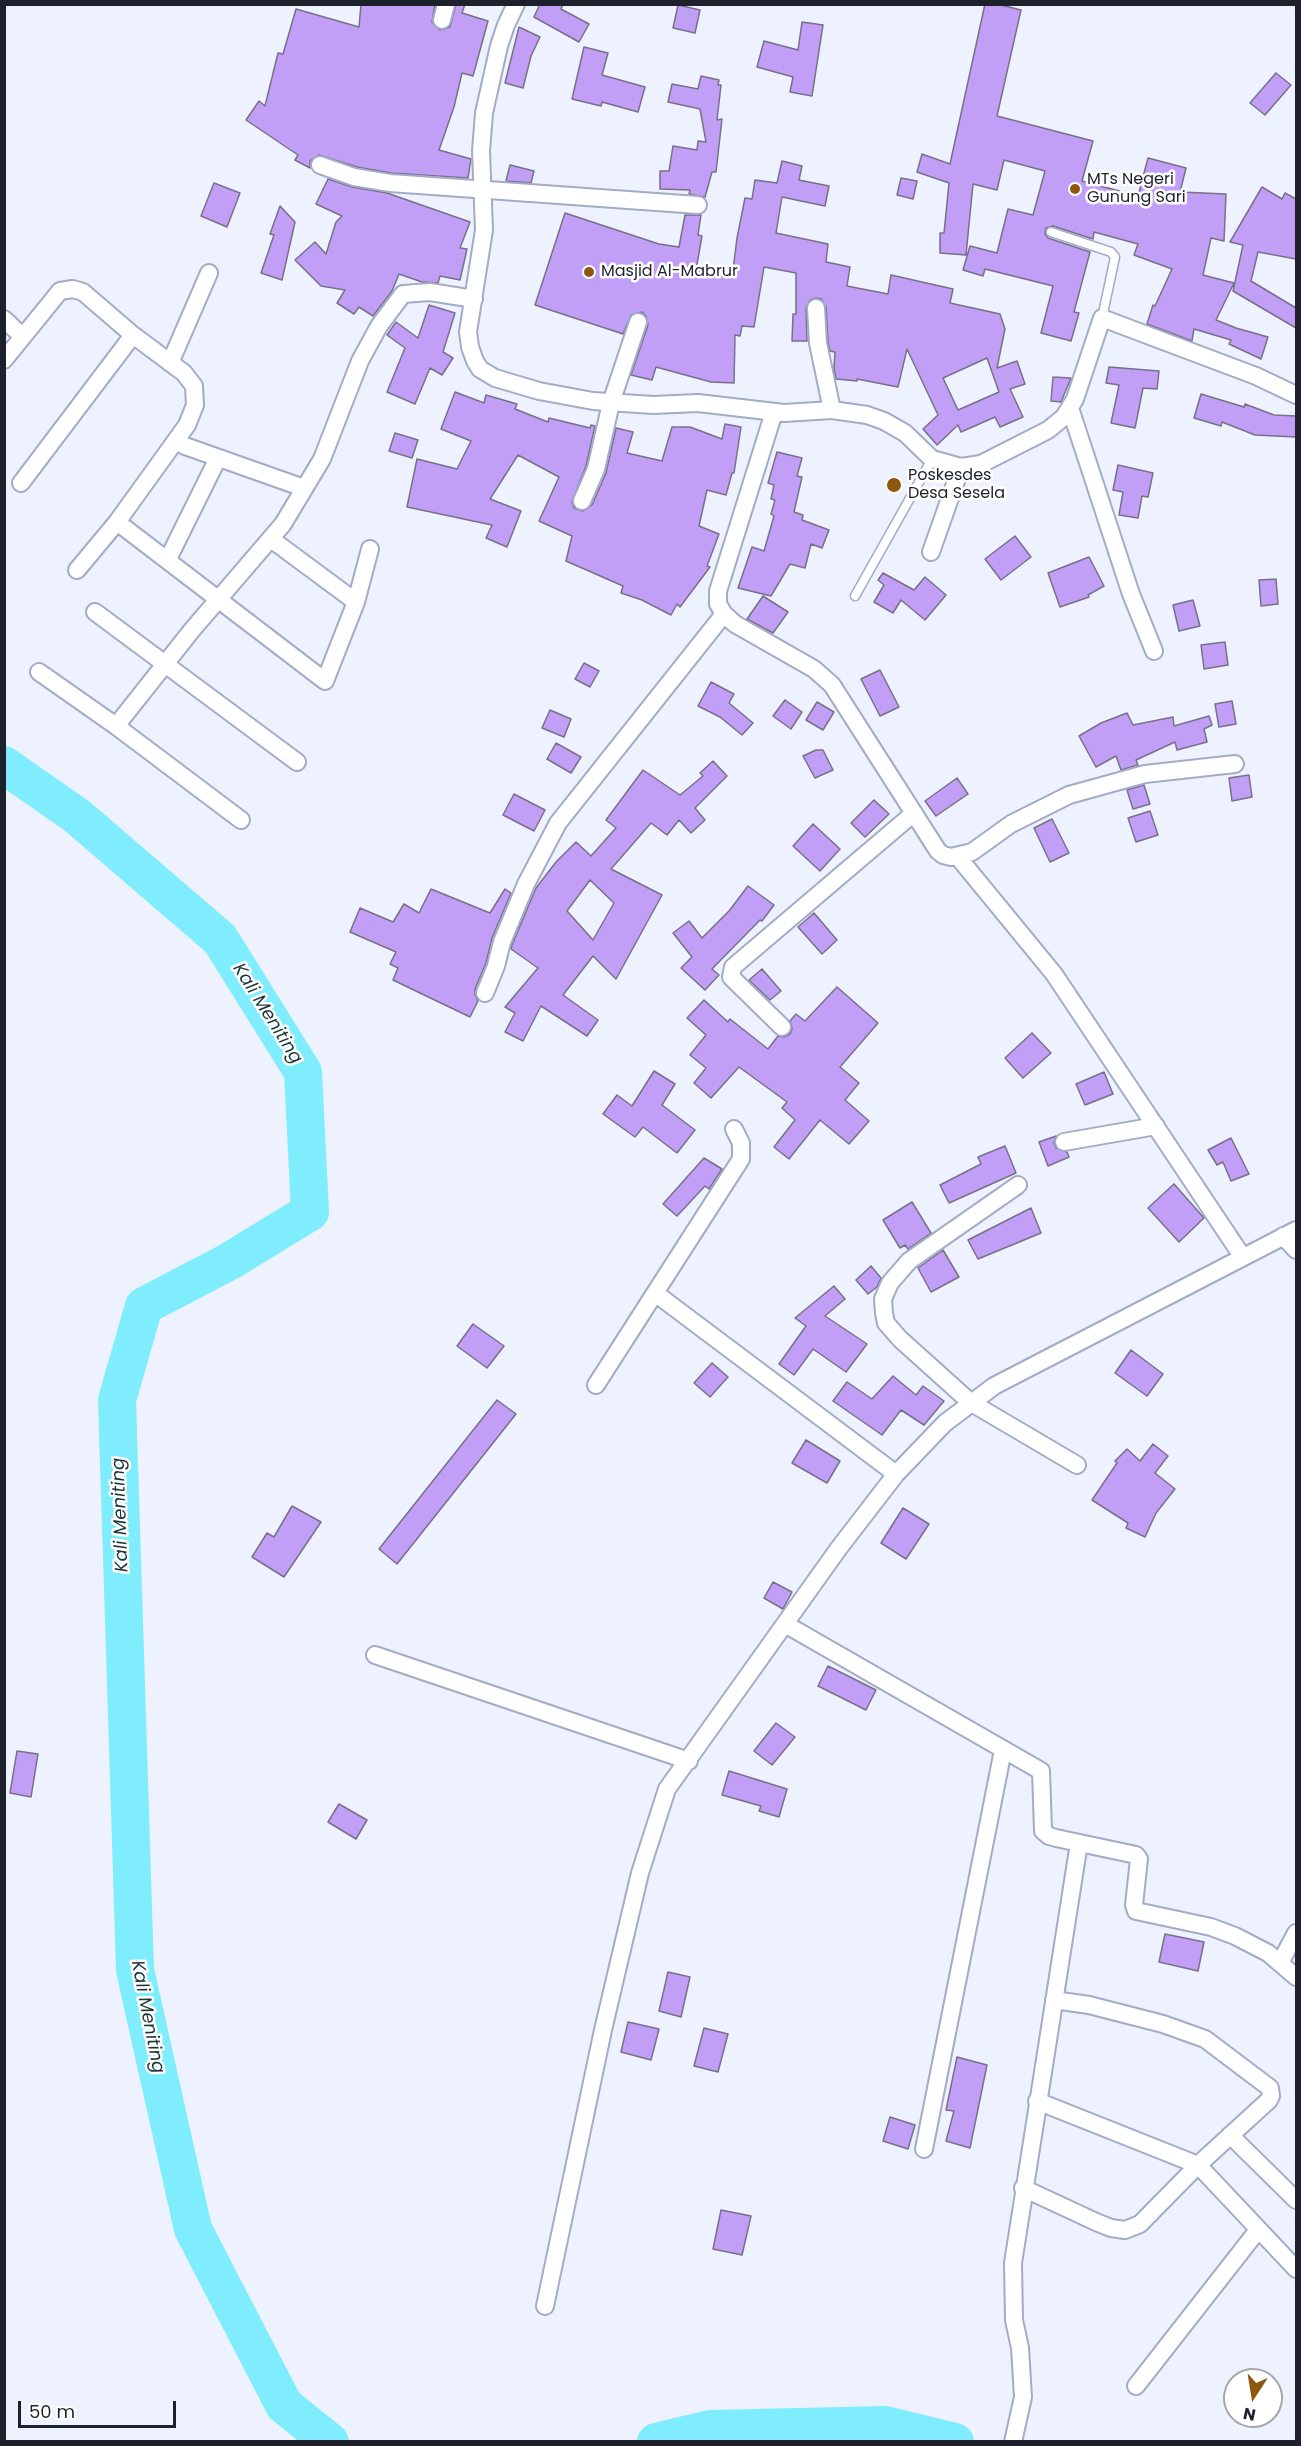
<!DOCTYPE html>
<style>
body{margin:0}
#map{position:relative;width:1301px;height:2446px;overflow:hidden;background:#eef2fe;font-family:Poppins,sans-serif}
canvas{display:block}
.frame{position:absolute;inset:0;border:6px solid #1d212b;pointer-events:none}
.north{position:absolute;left:1223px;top:2368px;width:60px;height:60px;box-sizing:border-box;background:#fff;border:2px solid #a5a6aa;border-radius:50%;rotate:192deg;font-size:16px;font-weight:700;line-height:24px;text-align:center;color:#1d212b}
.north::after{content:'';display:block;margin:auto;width:21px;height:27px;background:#8e570d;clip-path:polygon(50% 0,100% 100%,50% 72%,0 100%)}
.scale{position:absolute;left:18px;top:2401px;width:158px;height:27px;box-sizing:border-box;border:3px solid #1d212b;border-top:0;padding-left:8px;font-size:18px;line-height:21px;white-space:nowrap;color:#1d212b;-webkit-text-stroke:4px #fff;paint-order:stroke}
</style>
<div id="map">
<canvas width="1301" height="2446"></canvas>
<div class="frame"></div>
<div class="north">N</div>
<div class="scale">50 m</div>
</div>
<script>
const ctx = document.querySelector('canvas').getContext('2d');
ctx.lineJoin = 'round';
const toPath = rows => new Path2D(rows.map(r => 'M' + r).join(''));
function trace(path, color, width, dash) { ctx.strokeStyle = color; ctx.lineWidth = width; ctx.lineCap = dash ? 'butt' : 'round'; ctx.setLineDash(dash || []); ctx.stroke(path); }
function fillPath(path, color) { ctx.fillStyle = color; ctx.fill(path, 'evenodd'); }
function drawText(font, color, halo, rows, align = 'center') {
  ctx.font = font + ' Poppins,sans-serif'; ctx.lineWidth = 5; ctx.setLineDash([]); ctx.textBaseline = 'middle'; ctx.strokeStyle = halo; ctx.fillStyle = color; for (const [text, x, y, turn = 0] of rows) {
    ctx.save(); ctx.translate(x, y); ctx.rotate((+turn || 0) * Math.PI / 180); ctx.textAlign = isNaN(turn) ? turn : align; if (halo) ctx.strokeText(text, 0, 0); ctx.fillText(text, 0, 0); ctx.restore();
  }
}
const river = toPath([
 [4,765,77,816,220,939,303,1072,310,1212,230,1261,144,1306,117,1400,135,1970,193,2229,284,2405,330,2442],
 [656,2442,710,2429,885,2425,955,2442]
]);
const building = toPath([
 [361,4,435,4,432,22,440,30,450,27,456,4,465,4,462,13,488,21,473,76,462,73,454,107,439,150,471,159,468,178,391,173,357,167,319,155,310,161,310,168,295,160,298,155,246,120,259,101,265,106,278,53,283,54,296,9,359,27,361,4],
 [540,4,563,4,561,9,589,24,579,42,534,17,540,4],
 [985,4,997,4,1021,10,997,116,1093,141,1082,181,1138,196,1148,158,1186,168,1180,192,1226,194,1224,241,1211,238,1203,275,1234,283,1216,320,1236,328,1268,337,1261,359,1229,344,1231,340,1194,329,1192,341,1147,324,1153,305,1155,306,1172,269,1134,255,1138,244,1094,232,1093,239,1053,226,1046,228,1045,234,1048,238,1090,252,1074,312,1079,313,1071,341,1041,333,1053,286,985,269,983,276,963,270,970,246,997,253,1008,209,1033,215,1045,171,1004,160,997,190,973,184,966,255,940,253,940,233,944,233,949,183,917,172,922,154,950,164,985,4],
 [678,5,700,10,695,33,673,28,678,5],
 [802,22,823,25,812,96,790,92,793,77,757,67,764,41,798,50,802,22],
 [519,27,540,37,531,56,523,88,505,83,519,27],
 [584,47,608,53,602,75,645,87,638,112,602,102,601,106,572,99,584,47],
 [1276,73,1291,85,1265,115,1250,103,1276,73],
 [701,76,719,80,718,85,721,85,717,120,722,119,716,172,712,172,705,197,689,194,690,190,660,189,660,171,669,171,673,146,697,150,698,141,706,142,700,109,668,102,672,84,698,89,701,76],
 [782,161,802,166,799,180,829,186,825,206,782,197,776,233,828,244,826,262,850,267,847,286,888,294,891,275,953,289,950,303,1000,314,1005,329,997,368,1017,361,1025,384,1010,389,1023,417,1000,427,995,417,961,432,958,425,937,445,923,429,938,415,907,349,898,387,857,379,857,381,836,379,834,368,835,352,830,351,828,342,826,307,821,299,816,298,810,300,806,308,807,341,792,341,793,314,796,314,796,273,764,267,754,327,742,326,740,336,735,335,734,383,711,382,656,367,652,380,631,375,648,325,646,316,642,312,631,315,623,334,535,305,565,213,659,244,679,247,685,215,701,215,698,235,702,236,696,270,732,278,737,238,745,198,752,199,755,180,777,183,782,161],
 [987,358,999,392,958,410,943,378,987,358],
 [510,165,534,171,531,183,506,181,510,165],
 [901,178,917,181,913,199,897,195,901,178],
 [328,179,352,187,387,193,470,222,460,248,467,249,460,280,440,276,438,283,422,282,399,274,392,291,373,316,359,307,354,314,337,303,345,290,321,286,295,260,315,242,326,254,336,222,342,216,316,204,328,179],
 [214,183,240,193,227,227,201,216,214,183],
 [1262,187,1282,199,1285,193,1296,199,1296,259,1258,252,1251,281,1296,308,1296,328,1233,291,1243,245,1230,242,1262,187],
 [280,206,295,222,282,280,261,273,274,235,270,234,280,206],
 [429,305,455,313,443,352,453,358,442,375,430,368,415,404,387,392,405,348,387,335,396,322,418,338,429,305],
 [1109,367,1159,371,1157,389,1143,388,1135,428,1111,423,1119,385,1106,383,1109,367],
 [1053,377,1071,378,1061,402,1051,401,1053,377],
 [455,392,484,403,486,395,517,404,515,409,548,422,549,418,590,428,591,425,595,426,586,466,572,502,574,508,583,511,592,505,606,473,616,428,633,432,627,453,662,461,672,427,690,427,722,439,725,424,741,427,734,473,732,473,726,495,707,490,699,526,719,534,707,566,710,567,680,607,677,604,671,615,642,600,621,593,623,586,566,561,572,536,539,521,559,477,518,455,490,499,521,511,507,547,486,538,492,525,407,507,417,459,457,469,471,441,441,429,455,392],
 [1201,394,1244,407,1245,404,1274,415,1296,416,1296,437,1255,435,1222,422,1221,426,1194,418,1201,394],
 [395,433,418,440,412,458,389,451,395,433],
 [777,452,802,458,797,476,802,477,794,512,803,515,802,520,829,530,822,548,811,544,805,568,790,564,771,596,738,588,752,547,764,551,774,516,771,514,775,500,771,499,774,485,768,483,777,452],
 [1118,465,1153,473,1148,497,1142,496,1138,518,1119,515,1123,492,1113,490,1118,465],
 [1015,536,1031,557,1001,580,985,559,1015,536],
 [1089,557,1104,586,1088,595,1089,597,1060,607,1048,573,1089,557],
 [883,573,914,590,925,577,946,595,925,620,901,600,893,613,874,602,884,585,878,580,883,573],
 [1276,579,1278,604,1261,606,1259,580,1276,579],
 [763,596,788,612,773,633,747,619,763,596],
 [1193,600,1200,626,1179,631,1173,605,1193,600],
 [1225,642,1228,665,1204,669,1201,645,1225,642],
 [584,663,599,671,590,687,575,679,584,663],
 [880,670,899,707,880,716,861,679,880,670],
 [711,682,734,694,729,703,753,723,742,735,720,717,698,706,711,682],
 [785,700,802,712,791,729,773,716,785,700],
 [1232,701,1236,724,1219,727,1215,704,1232,701],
 [817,702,834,712,823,730,806,720,817,702],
 [550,710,571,719,564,737,542,728,550,710],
 [1127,713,1133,725,1173,717,1174,726,1209,716,1212,725,1204,729,1207,742,1177,750,1175,742,1136,760,1138,765,1121,770,1116,756,1096,767,1079,736,1101,723,1127,713],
 [556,743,581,757,571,773,547,759,556,743],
 [816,750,823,750,833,770,815,778,803,756,816,750],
 [713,761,727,776,695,808,705,820,691,833,679,820,667,835,651,823,611,869,662,895,616,979,593,956,563,995,598,1020,587,1036,541,1006,523,1041,505,1032,515,1013,505,1007,538,968,511,949,512,945,536,888,556,862,576,842,591,856,616,828,606,820,643,770,680,795,703,776,700,773,713,761],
 [590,880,614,903,593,940,567,911,590,880],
 [1249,775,1252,797,1232,801,1229,778,1249,775],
 [957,778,968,794,936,816,925,801,957,778],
 [1144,785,1150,804,1133,809,1127,790,1144,785],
 [514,794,545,810,534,831,503,815,514,794],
 [874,800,889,814,865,837,851,823,874,800],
 [1150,811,1158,835,1136,842,1128,818,1150,811],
 [1052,819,1069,853,1050,862,1034,828,1052,819],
 [813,824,840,849,820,871,793,846,813,824],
 [748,886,774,905,762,921,760,920,712,969,719,975,705,990,681,968,692,957,673,933,689,921,702,938,729,911,748,886],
 [431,889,490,913,505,889,511,893,492,938,486,963,475,989,475,995,478,1001,470,1017,393,980,398,968,390,964,396,952,350,932,360,908,393,922,404,904,419,913,431,889],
 [814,913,837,940,822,954,798,927,814,913],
 [762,969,781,991,770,1000,749,980,762,969],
 [837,987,878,1023,840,1067,859,1083,845,1100,869,1121,849,1144,820,1120,789,1159,774,1147,795,1120,782,1108,787,1102,739,1067,711,1098,694,1083,706,1068,690,1055,706,1035,687,1018,704,1000,728,1022,730,1019,768,1049,778,1036,784,1037,790,1034,792,1029,790,1021,796,1014,805,1021,837,987],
 [1032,1033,1051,1053,1023,1078,1005,1058,1032,1033],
 [654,1071,675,1084,662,1105,695,1130,677,1153,643,1127,635,1137,603,1114,617,1095,632,1106,654,1071],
 [1104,1072,1113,1094,1085,1105,1076,1084,1104,1072],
 [1056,1136,1054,1143,1056,1148,1067,1152,1069,1157,1048,1166,1039,1142,1056,1136],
 [1231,1138,1249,1174,1231,1181,1223,1162,1217,1165,1208,1150,1231,1138],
 [1005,1146,1016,1173,949,1203,940,1185,981,1164,978,1157,1005,1146],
 [704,1158,722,1169,709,1189,705,1186,677,1216,663,1204,704,1158],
 [1174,1184,1204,1218,1179,1242,1148,1208,1174,1184],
 [912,1202,931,1233,908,1249,905,1245,900,1248,883,1220,912,1202],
 [1031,1208,1041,1233,978,1259,968,1240,1031,1208],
 [943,1250,959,1277,931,1292,918,1268,943,1250],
 [871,1266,881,1278,877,1287,868,1294,856,1280,871,1266],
 [834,1286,845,1299,825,1316,867,1344,846,1372,813,1349,794,1375,779,1364,806,1326,795,1318,834,1286],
 [473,1324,504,1346,487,1368,457,1346,473,1324],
 [1131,1350,1163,1374,1147,1396,1115,1373,1131,1350],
 [712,1363,728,1377,710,1397,694,1383,712,1363],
 [893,1376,916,1395,923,1386,944,1401,924,1425,901,1410,882,1435,833,1401,847,1382,872,1399,893,1376],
 [497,1400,516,1414,397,1564,379,1549,497,1400],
 [806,1440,840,1461,827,1483,792,1463,806,1440],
 [1153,1444,1168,1456,1155,1473,1175,1489,1156,1513,1145,1537,1126,1528,1128,1523,1092,1500,1117,1463,1115,1461,1127,1449,1140,1461,1153,1444],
 [292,1506,321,1522,284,1577,252,1557,267,1533,274,1537,292,1506],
 [903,1508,929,1524,906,1559,881,1543,903,1508],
 [773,1582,792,1592,783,1609,764,1598,773,1582],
 [828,1666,876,1690,866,1710,818,1686,828,1666],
 [776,1723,795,1737,772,1765,754,1751,776,1723],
 [17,1751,38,1754,31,1797,10,1793,17,1751],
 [729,1771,787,1789,779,1817,759,1811,761,1806,722,1795,729,1771],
 [339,1804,367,1820,356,1839,328,1822,339,1804],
 [1165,1934,1204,1942,1198,1971,1159,1962,1165,1934],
 [668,1972,690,1977,681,2017,659,2011,668,1972],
 [628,2022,659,2029,651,2060,621,2052,628,2022],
 [704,2028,728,2034,718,2072,694,2066,704,2028],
 [957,2057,987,2065,970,2148,946,2141,954,2111,946,2110,957,2057],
 [890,2117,915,2125,908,2149,883,2141,890,2117],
 [721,2210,751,2216,742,2255,713,2249,721,2210]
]);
const lane = toPath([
 [1051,232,1111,252,1115,257,1102,318],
 [855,596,932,459]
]);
const street = toPath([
 [516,4,506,25,499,46,484,113,481,151,484,230,468,332,470,347,475,361,480,369,495,378,539,391,593,401,653,405,698,403,784,413,832,410,867,415,884,421,905,433,932,459,961,467,981,464,1048,430,1064,417,1075,399,1102,318,1256,376,1296,395],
 [442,20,446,4],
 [320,165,354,177,390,183,698,205],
 [816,308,818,343,832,410],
 [4,319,22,336],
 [4,360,60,291,73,289,83,292,133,335,184,373,194,386,195,405,187,425,117,522,77,570],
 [170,363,209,273],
 [1070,408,1131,594,1154,651],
 [774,412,718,591,718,604,724,614,735,624,814,669,832,685,938,851,943,855,951,857,972,852,1011,824,1069,795,1145,774,1235,764],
 [176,441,185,446,304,488],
 [21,483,133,335],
 [582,501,596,469,611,403,638,322],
 [117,522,325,681,356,602,370,549],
 [271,539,356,602],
 [931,552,961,467],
 [168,559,218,458],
 [95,612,297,762],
 [39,672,116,726],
 [241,820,116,726,192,630,283,524,322,459,360,361,379,326,403,294,430,292,474,299],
 [958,857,1054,974,1242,1256],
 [485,993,496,966,502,942,526,884,558,823,724,614],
 [782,1027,731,977,733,967,914,813],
 [1064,1142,1156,1126],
 [1018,1185,909,1261,890,1283,883,1299,884,1313,886,1323,900,1339,970,1402,1077,1465],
 [1283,1236,1296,1250],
 [655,1293,741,1159,741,1143,734,1129],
 [596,1385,655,1293,896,1474],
 [785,1624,1041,1771,1043,1831,1049,1836,1056,1838,1136,1855,1139,1859,1134,1905,1136,1911,1211,1927,1235,1936,1268,1953,1296,1977],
 [375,1655,689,1761],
 [1280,1963,1296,1933],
 [1037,2101,1198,2165,1296,2269],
 [1230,2135,1296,2200],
 [924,2149,1003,1750],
 [1023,2188,1096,2222,1111,2228,1125,2230,1140,2224,1198,2165,1269,2100,1271,2096,1270,2088,1205,2039,1163,2024,1089,2005,1054,2000],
 [545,2306,603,2030,640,1873,667,1789,839,1548,896,1474,945,1423,994,1386,1296,1230],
 [1136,2386,1258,2230],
 [1013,2442,1023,2397,1020,2348,1014,2320,1013,2263,1079,1843]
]);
const markers = [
 [1075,189,6,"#8e570d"],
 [589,272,6,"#8e570d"],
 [894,485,8,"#8e570d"]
];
const poiNames = [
 ["MTs Negeri",1087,180],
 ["Gunung Sari",1087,198],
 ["Masjid Al-Mabrur",601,272],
 ["Poskesdes",908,476],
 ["Desa Sesela",908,494]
];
const waterNames = [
 ["Kali Meniting",267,1014,58],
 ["Kali Meniting",121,1515,-92],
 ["Kali Meniting",147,2017,79]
];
trace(river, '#80edfe', 38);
fillPath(building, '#c29ff7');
trace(building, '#786f89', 1.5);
trace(lane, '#a2abc7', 11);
trace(street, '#a2abc7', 20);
trace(lane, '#fff', 8);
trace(street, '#fff', 16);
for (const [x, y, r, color] of markers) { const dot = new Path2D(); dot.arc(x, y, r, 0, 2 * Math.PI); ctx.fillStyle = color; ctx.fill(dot); trace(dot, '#fff', 2); }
drawText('16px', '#1d212b', '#fff', poiNames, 'left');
drawText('italic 18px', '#1b3438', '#fff', waterNames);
</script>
